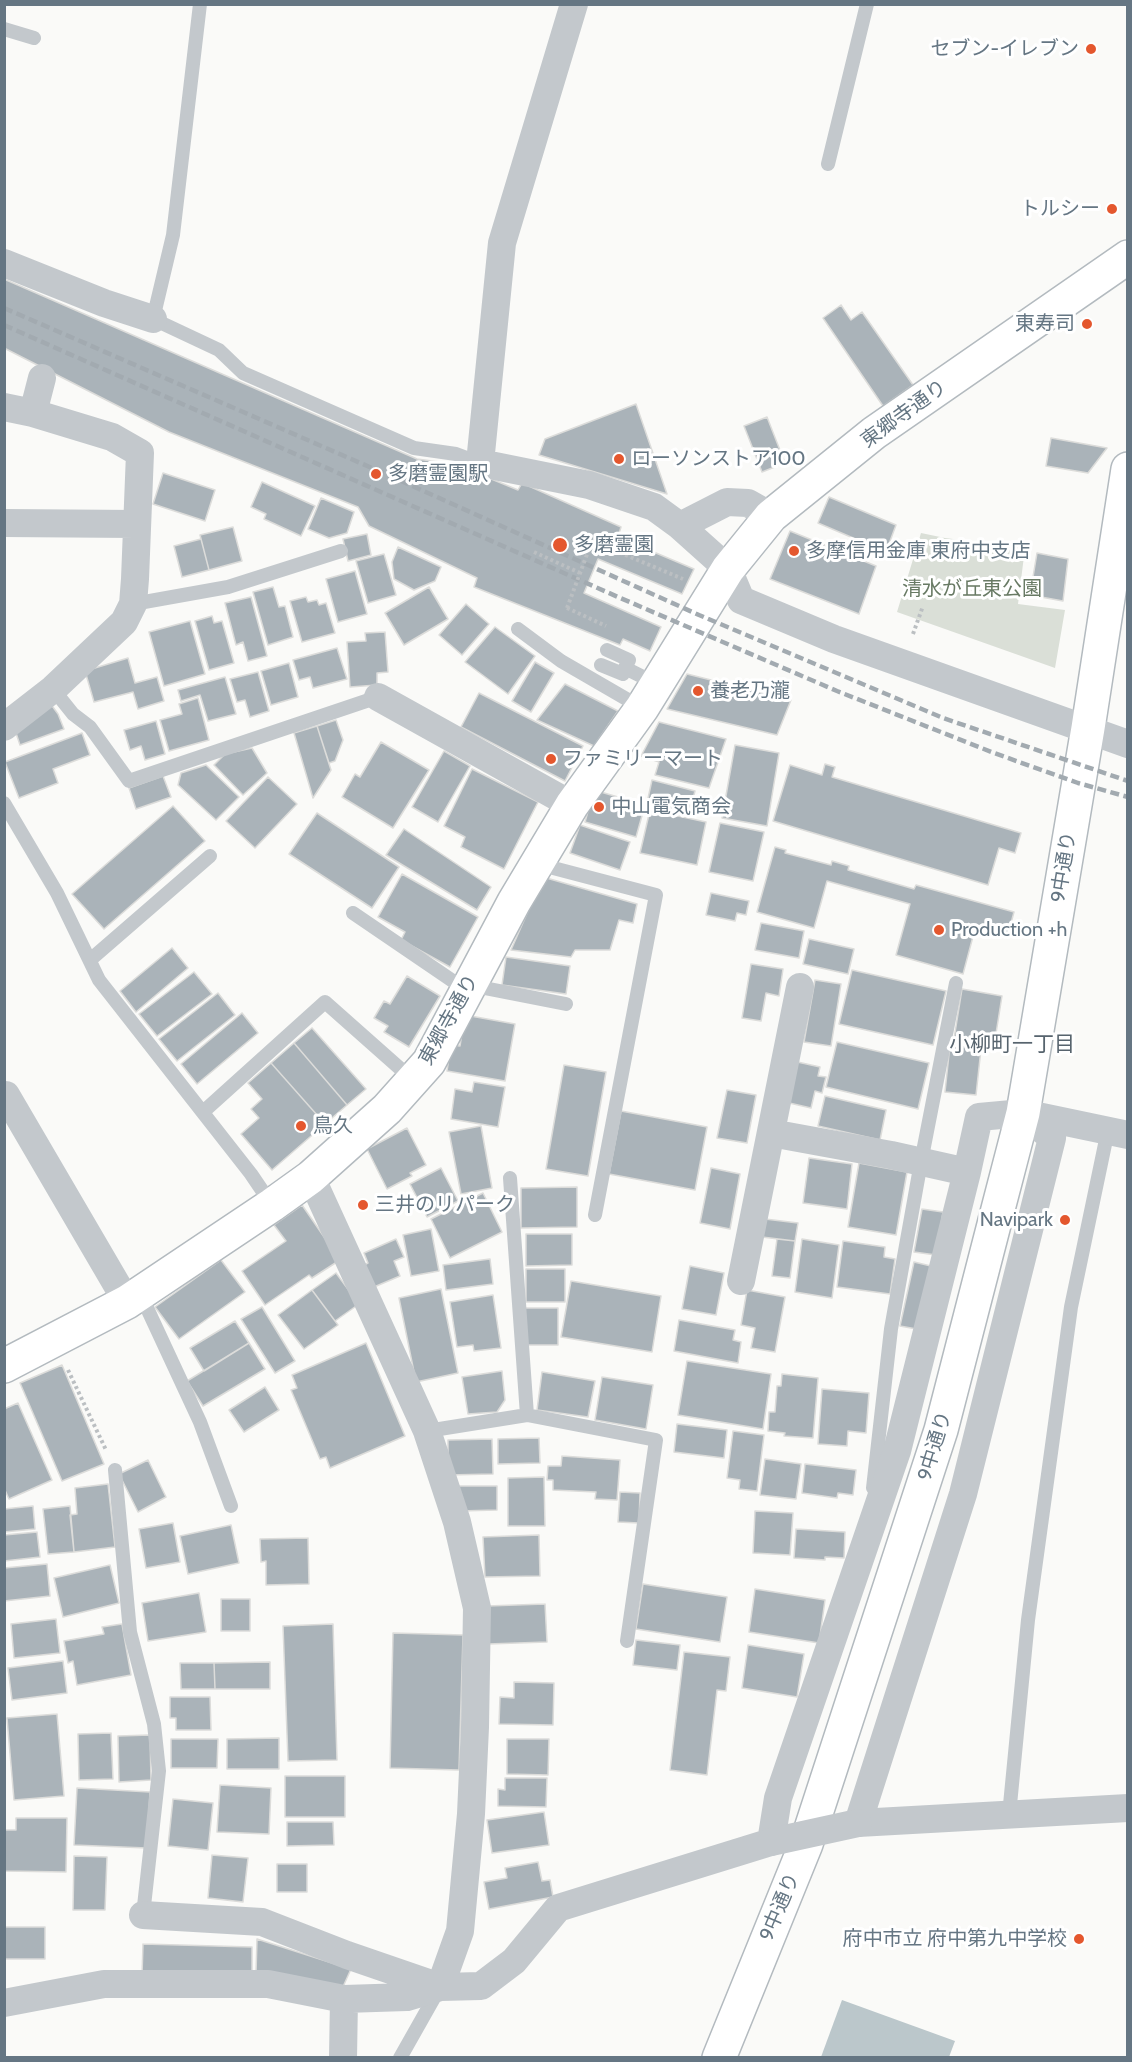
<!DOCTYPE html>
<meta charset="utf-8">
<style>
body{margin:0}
#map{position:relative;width:1132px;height:2062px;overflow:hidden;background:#fafaf8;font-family:Cabin,sans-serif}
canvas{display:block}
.frame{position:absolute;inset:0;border:6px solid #657683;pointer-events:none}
</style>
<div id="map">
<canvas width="1132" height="2062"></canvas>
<div class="frame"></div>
</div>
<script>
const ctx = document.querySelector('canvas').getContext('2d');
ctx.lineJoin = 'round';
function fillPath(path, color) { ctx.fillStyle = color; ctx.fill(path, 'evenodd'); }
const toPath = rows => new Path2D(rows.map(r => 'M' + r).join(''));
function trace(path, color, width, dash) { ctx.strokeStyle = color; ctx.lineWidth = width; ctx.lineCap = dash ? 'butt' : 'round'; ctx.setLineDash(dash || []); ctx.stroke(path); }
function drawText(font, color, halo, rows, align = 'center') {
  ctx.font = font + ' Cabin,"Noto Sans JP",sans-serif'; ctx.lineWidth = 6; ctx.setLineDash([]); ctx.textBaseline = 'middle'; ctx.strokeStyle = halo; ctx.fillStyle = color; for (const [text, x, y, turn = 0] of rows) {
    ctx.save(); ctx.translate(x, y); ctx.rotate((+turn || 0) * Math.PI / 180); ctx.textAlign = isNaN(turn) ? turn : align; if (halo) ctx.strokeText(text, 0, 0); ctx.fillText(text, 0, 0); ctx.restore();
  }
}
const green = toPath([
 [921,533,945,538,1025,548,1018,604,1065,610,1055,668,897,612]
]);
const water = toPath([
 [842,2000,955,2041,949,2057,821,2057]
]);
const building = toPath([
 [4,279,417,459,455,464,518,490,522,483,621,527,618,537,694,569,682,594,598,559,584,593,661,627,650,651,623,639,620,645,474,587,477,578,369,526,358,507,169,432,4,348,4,279],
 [841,305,851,320,862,312,913,385,883,406,823,318,841,305],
 [636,404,667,494,539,455,545,439,636,404],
 [767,417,785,463,762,472,744,426,767,417],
 [1051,438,1107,448,1088,473,1046,466,1051,438],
 [163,473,215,490,205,521,153,504,163,473],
 [262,482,315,506,301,536,264,519,266,514,251,507,262,482],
 [829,497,896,525,886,552,818,523,829,497],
 [321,498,354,512,347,533,329,538,308,529,321,498],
 [233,527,242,561,209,570,200,535,233,527],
 [790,531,876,566,859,614,770,579,790,531],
 [367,534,371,555,348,561,343,539,367,534],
 [201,539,209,570,182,577,174,546,201,539],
 [398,547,441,567,435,581,414,590,394,579,392,562,398,547],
 [1037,553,1068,559,1063,601,1030,595,1037,553],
 [384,554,396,595,368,603,356,561,384,554],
 [355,571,367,614,338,622,326,579,355,571],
 [273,587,279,607,285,606,293,637,268,645,253,592,273,587],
 [429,587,448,619,404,645,385,613,429,587],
 [251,597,267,656,248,661,243,642,236,645,225,603,251,597],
 [306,597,308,602,317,600,319,605,326,603,335,633,302,642,290,601,306,597],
 [466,604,489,624,462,655,439,635,466,604],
 [212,616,214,623,222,621,234,663,209,670,195,621,212,616],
 [190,621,205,674,164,686,149,632,190,621],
 [495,627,535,656,508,694,465,662,495,627],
 [385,632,388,672,377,673,377,685,350,687,347,642,366,641,365,633,385,632],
 [337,648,347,679,313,688,310,677,299,680,293,660,337,648],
 [128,658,135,683,157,677,164,701,138,709,133,692,94,702,85,671,128,658],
 [535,662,554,673,531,712,512,701,535,662],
 [289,663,298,697,271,705,261,671,289,663],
 [258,672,269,711,250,717,245,700,237,702,230,679,258,672],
 [687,674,791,700,777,735,667,709,687,674],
 [225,677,236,714,208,721,200,695,181,701,178,690,225,677],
 [565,684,618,711,594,746,537,720,565,684],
 [479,693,583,746,565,781,461,727,479,693],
 [198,698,209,740,169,751,160,720,182,714,179,704,198,698],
 [50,703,58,714,64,729,20,745,15,730,50,703],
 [336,720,343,740,335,761,329,763,317,726,336,720],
 [156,721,165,754,145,760,141,746,130,750,124,730,156,721],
 [659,722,726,739,709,788,655,775,659,762,641,756,659,722],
 [317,726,331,770,313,798,294,733,317,726],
 [82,733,90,755,53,769,58,783,19,798,5,762,82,733],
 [381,742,429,770,393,828,342,797,355,774,360,777,381,742],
 [735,745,779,753,767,826,722,818,735,745],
 [252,748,267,773,243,795,214,765,225,754,252,748],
 [444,751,470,766,438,822,412,807,444,751],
 [825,764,835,767,832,777,1021,833,1015,853,999,848,988,885,773,821,790,765,822,775,825,764],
 [206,765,239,797,216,820,178,785,181,773,206,765],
 [472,769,538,802,504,869,461,847,465,837,444,826,472,769],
 [163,776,171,797,136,809,129,788,163,776],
 [268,777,297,804,255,848,226,821,268,777],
 [652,780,695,791,689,814,647,803,652,780],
 [594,790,645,805,636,837,585,822,594,790],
 [173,806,205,841,104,929,72,894,173,806],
 [650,810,706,822,697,865,640,853,650,810],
 [317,813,399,867,372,908,289,854,317,813],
 [720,823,764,832,753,881,709,872,720,823],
 [580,825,630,842,620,870,570,853,580,825],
 [404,829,491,887,477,910,386,855,404,829],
 [775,847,786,850,785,853,831,865,832,861,849,866,848,870,914,889,916,885,1014,912,1007,938,975,929,963,974,896,955,910,904,827,881,814,928,757,912,775,847],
 [402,874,478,917,450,967,401,940,405,932,378,917,402,874],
 [543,877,637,904,633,923,619,920,610,950,575,950,571,957,511,950,543,877],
 [711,893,749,901,746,915,737,913,735,921,706,915,711,893],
 [761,923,804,931,799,958,755,950,761,923],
 [809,939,854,949,848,974,803,964,809,939],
 [172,948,188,968,136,1012,120,991,172,948],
 [506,957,570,966,566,994,502,985,506,957],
 [751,964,783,969,779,996,766,993,761,1021,742,1018,751,964],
 [852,970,946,991,933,1045,839,1024,852,970],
 [194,972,212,994,157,1036,139,1014,194,972],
 [407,976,440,996,409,1047,384,1032,388,1026,374,1018,384,1001,390,1004,407,976],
 [815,980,841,984,831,1046,804,1042,815,980],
 [962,989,1002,996,994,1046,954,1039,962,989],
 [218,993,235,1015,177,1061,159,1039,218,993],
 [242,1013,258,1033,197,1084,181,1064,242,1013],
 [465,1015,515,1024,505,1081,447,1071,451,1045,460,1046,465,1015],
 [312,1028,366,1089,347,1105,294,1043,312,1028],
 [837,1042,929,1063,918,1109,826,1087,837,1042],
 [294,1043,347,1105,325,1124,271,1063,294,1043],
 [950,1045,981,1049,976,1095,945,1092,950,1045],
 [793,1061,820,1067,818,1076,826,1077,822,1093,815,1091,811,1108,785,1102,793,1061],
 [271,1063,325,1124,272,1170,241,1134,259,1118,251,1109,262,1099,248,1083,271,1063],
 [564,1065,606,1072,588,1176,546,1169,564,1065],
 [474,1082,505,1087,498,1127,451,1119,455,1089,472,1092,474,1082],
 [727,1090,756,1095,747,1143,717,1138,727,1090],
 [825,1096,886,1110,880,1140,818,1126,825,1096],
 [621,1111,707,1127,695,1190,609,1174,621,1111],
 [481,1126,492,1188,461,1194,449,1132,481,1126],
 [407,1128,426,1165,410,1173,412,1176,387,1189,367,1149,407,1128],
 [809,1158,852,1164,847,1209,803,1203,809,1158],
 [859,1163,907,1172,896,1235,848,1227,859,1163],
 [441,1168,458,1201,427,1217,410,1184,441,1168],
 [711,1168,740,1174,730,1229,700,1223,711,1168],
 [577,1187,577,1227,521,1228,521,1188,577,1187],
 [483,1193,502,1232,450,1258,431,1219,483,1193],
 [302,1205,340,1260,312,1278,309,1275,265,1305,242,1271,286,1241,274,1225,302,1205],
 [922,1209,943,1212,936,1255,914,1252,922,1209],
 [765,1219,798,1223,795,1241,762,1237,765,1219],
 [431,1229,439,1271,411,1276,403,1235,431,1229],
 [526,1234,572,1234,572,1265,526,1266,526,1234],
 [396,1239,404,1257,394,1261,400,1276,374,1287,364,1265,368,1263,364,1253,396,1239],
 [777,1239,795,1241,790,1278,772,1276,777,1239],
 [802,1239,839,1245,832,1298,795,1292,802,1239],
 [843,1241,885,1247,884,1257,895,1259,890,1294,837,1287,843,1241],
 [490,1259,493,1284,446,1290,443,1265,490,1259],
 [221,1260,245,1292,179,1339,155,1307,221,1260],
 [914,1262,935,1267,922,1330,900,1326,914,1262],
 [690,1266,724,1273,716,1315,682,1309,690,1266],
 [526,1269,565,1269,565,1302,526,1302,526,1269],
 [336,1273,359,1304,335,1321,312,1290,336,1273],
 [571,1281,661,1296,652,1352,561,1337,571,1281],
 [441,1289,458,1373,416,1382,399,1298,441,1289],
 [312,1290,338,1325,304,1349,278,1315,312,1290],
 [747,1290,785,1297,775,1352,751,1348,755,1328,741,1325,747,1290],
 [493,1295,501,1348,474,1351,473,1345,457,1347,450,1302,493,1295],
 [262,1307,295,1361,275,1373,241,1319,262,1307],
 [525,1308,558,1308,558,1345,525,1345,525,1308],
 [679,1320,735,1330,733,1340,741,1342,738,1363,674,1351,679,1320],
 [235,1321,249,1343,204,1371,190,1348,235,1321],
 [249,1343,265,1369,203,1406,187,1381,249,1343],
 [366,1343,405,1436,330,1468,326,1457,320,1459,291,1390,297,1388,292,1375,366,1343],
 [687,1361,771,1374,763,1429,678,1415,687,1361],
 [62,1365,104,1464,62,1481,20,1383,62,1365],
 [502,1371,505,1400,497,1412,468,1414,462,1377,502,1371],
 [542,1372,595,1381,588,1417,537,1410,542,1372],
 [782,1374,818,1378,813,1438,784,1436,785,1433,768,1431,769,1412,775,1412,777,1386,781,1386,782,1374],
 [602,1377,653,1385,646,1429,595,1420,602,1377],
 [265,1387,279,1410,244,1432,229,1410,265,1387],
 [822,1389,869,1393,866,1433,848,1431,847,1446,818,1444,822,1389],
 [18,1403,52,1480,9,1499,4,1488,4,1409,18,1403],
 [677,1424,727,1430,724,1458,674,1452,677,1424],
 [733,1431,764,1435,757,1491,739,1489,740,1480,727,1478,733,1431],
 [539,1438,540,1463,498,1464,498,1439,539,1438],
 [492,1439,493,1474,448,1475,448,1440,492,1439],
 [562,1456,620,1460,617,1500,595,1499,596,1492,553,1490,553,1480,547,1480,548,1466,561,1466,562,1456],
 [765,1459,801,1464,796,1499,760,1495,765,1459],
 [148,1460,166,1497,138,1512,119,1474,148,1460],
 [805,1464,856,1470,853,1495,838,1493,837,1498,802,1493,805,1464],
 [544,1477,545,1526,508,1526,508,1478,544,1477],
 [108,1484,115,1547,74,1552,70,1515,77,1514,75,1488,108,1484],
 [458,1486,497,1486,497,1510,459,1511,458,1486],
 [620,1492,640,1493,639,1523,618,1522,620,1492],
 [33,1506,35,1529,4,1532,4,1509,33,1506],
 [70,1506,74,1552,48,1554,43,1509,70,1506],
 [755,1511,793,1513,790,1555,753,1553,755,1511],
 [173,1523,180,1562,146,1568,139,1529,173,1523],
 [231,1525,239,1563,188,1574,180,1536,231,1525],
 [796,1529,845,1532,844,1558,825,1557,825,1560,794,1558,796,1529],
 [37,1532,40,1557,4,1561,4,1535,37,1532],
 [539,1535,540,1576,485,1577,483,1537,539,1535],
 [308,1538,309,1584,266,1585,266,1561,261,1562,260,1539,308,1538],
 [47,1564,50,1596,4,1601,4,1568,47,1564],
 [110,1565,119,1603,63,1617,54,1578,110,1565],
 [643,1584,727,1597,720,1642,636,1629,643,1584],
 [755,1589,825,1600,819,1643,749,1632,755,1589],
 [199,1593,206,1632,148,1641,142,1603,199,1593],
 [221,1599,250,1599,250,1631,221,1631,221,1599],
 [545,1604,547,1642,488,1644,487,1606,545,1604],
 [56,1619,60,1653,14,1658,11,1624,56,1619],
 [122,1624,131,1675,77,1685,73,1661,68,1663,64,1641,104,1634,102,1627,122,1624],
 [333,1624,337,1760,288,1761,283,1626,333,1624],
 [393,1633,463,1635,459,1770,390,1768,393,1633],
 [636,1640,680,1645,677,1670,633,1665,636,1640],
 [748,1645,804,1654,797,1697,742,1688,748,1645],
 [684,1652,730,1657,726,1691,717,1690,707,1775,670,1770,684,1652],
 [63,1661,67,1693,12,1700,8,1668,63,1661],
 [270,1662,270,1689,215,1689,214,1663,270,1662],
 [180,1663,214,1663,215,1689,181,1689,180,1663],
 [514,1682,554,1683,553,1725,499,1724,500,1697,514,1698,514,1682],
 [170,1697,210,1697,211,1730,176,1730,176,1718,170,1718,170,1697],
 [57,1714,64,1796,14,1800,7,1718,57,1714],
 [111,1733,113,1779,79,1780,78,1734,111,1733],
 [150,1735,151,1780,119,1782,118,1736,150,1735],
 [279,1738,279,1769,227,1769,227,1739,279,1738],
 [171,1739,218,1739,217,1768,171,1768,171,1739],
 [507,1739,549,1739,548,1775,507,1774,507,1739],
 [285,1776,345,1776,345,1817,285,1817,285,1776],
 [505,1778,547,1778,546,1807,498,1806,498,1789,505,1790,505,1778],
 [220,1785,271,1788,269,1834,217,1832,220,1785],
 [77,1788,150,1792,147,1848,74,1845,77,1788],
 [173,1799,213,1803,208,1850,168,1846,173,1799],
 [544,1812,549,1845,492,1853,487,1820,544,1812],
 [16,1818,67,1818,66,1872,4,1871,4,1830,16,1830,16,1818],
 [287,1822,333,1822,334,1845,287,1846,287,1822],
 [212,1855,248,1858,243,1902,208,1898,212,1855],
 [74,1856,107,1857,105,1910,73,1910,74,1856],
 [538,1862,542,1881,550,1880,553,1897,489,1909,484,1882,507,1878,505,1868,538,1862],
 [277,1864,307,1864,307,1892,277,1892,277,1864],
 [4,1927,45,1927,45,1959,4,1959,4,1927],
 [257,1939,351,1969,342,1989,256,1973,257,1939],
 [143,1944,252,1947,252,1977,142,1975,143,1944]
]);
const path = toPath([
 [592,541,683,579],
 [534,552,580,573],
 [567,608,606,626],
 [913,634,923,606],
 [68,1370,106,1450]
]);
const lane = toPath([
 [200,4,173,235,153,319,219,350,243,373,414,448,456,454,480,463],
 [4,29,34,38],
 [828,164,867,4],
 [133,604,228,587,341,551],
 [518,629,561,661,642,708],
 [607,650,629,660,625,668],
 [601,665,623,674,625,668,657,684],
 [53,689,73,714,90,727,129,781,378,697],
 [4,803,57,893,99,980,251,1174,272,1205],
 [538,864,656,895,595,1215],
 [353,913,466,990],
 [90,960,210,856],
 [469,985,566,1004],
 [203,1112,325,1002,413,1080],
 [510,1178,527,1415],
 [140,1293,200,1422,231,1506],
 [427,1431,527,1415,656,1440,627,1641],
 [115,1470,130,1632,154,1724,159,1771,143,1915],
 [873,1488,891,1329,921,1162,956,983],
 [1009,1815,1028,1620,1071,1307,1108,1130],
 [400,2058,439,1989]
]);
const street = toPath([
 [574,4,502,243,480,463,589,485,654,507,680,526,728,569,741,600,834,639,1128,744],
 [4,263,104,303,153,319],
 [4,407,33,413,42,378],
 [4,523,136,524],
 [680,526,727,502,748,503,771,516],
 [378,697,572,805],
 [4,727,53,689,124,622,133,604,135,579,140,453,112,437,33,413],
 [6,1095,127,1302],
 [1023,1113,1052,1138,963,1494,858,1823,1128,1808],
 [771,1133,891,1155,967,1172,979,1117,1023,1113,1128,1135],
 [311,1177,427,1431,457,1522,477,1608,475,1727,471,1814,460,1931,440,1987],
 [741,1281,800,987],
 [143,1915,262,1922,347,1955,440,1987],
 [4,2003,104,1984,268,1984,344,1999,407,1997,440,1987,481,1986,514,1961,558,1908,771,1842,778,1798,897,1451,967,1172],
 [343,2058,344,1999]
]);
const secondary = toPath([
 [4,1366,127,1302,272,1205,311,1177,387,1109,429,1062,514,902,572,805,642,708,728,569,771,516,874,433,1128,257],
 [719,2058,806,1844,941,1430,997,1213,1023,1113,1088,728,1128,469]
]);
const rail = toPath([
 [4,308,388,475,699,615,943,718,1128,781],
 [4,325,618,597,837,691,994,753,1078,783,1128,797]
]);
const pathBridge = toPath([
 [567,608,592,541]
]);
const streetBridge = toPath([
 [771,1842,858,1823]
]);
const markers = [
 [1091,49,6,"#e4572e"],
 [1112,209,6,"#e4572e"],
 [1087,324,6,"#e4572e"],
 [619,459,6,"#e4572e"],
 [376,474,6,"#e4572e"],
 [560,545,8,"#e4572e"],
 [794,551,6,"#e4572e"],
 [698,691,6,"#e4572e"],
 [551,759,6,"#e4572e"],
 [599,807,6,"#e4572e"],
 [939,930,6,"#e4572e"],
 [301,1126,6,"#e4572e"],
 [363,1205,6,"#e4572e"],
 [1065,1220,6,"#e4572e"],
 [1079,1939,6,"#e4572e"]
];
const poiNames = [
 ["セブン-イレブン",1079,49,"right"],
 ["トルシー",1100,209,"right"],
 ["東寿司",1075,324,"right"],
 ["ローソンストア100",631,459],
 ["多磨霊園駅",388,474],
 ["多磨霊園",574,545],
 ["多摩信用金庫 東府中支店",806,551],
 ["養老乃瀧",710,691],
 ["ファミリーマート",563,759],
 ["中山電気商会",611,807],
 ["Production +h",951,930],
 ["鳥久",313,1126],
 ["三井のリパーク",375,1205],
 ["Navipark",1053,1220,"right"],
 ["府中市立 府中第九中学校",1067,1939,"right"]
];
const streetNames = [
 ["東郷寺通り",904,414,-36],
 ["9中通り",1064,867,-81],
 ["東郷寺通り",449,1020,-61],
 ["9中通り",935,1446,-73],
 ["9中通り",780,1907,-67]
];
const parkNames = [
 ["清水が丘東公園",972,589]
];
const neighbourhoodNames = [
 ["小柳町一丁目",1012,1045]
];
fillPath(green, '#dadfd7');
fillPath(water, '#bbc7cb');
fillPath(building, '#aab3b9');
trace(building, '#dcdcda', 1.5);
trace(secondary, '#b3babf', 36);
trace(path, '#bbbfc2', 4, [3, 3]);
trace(lane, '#c3c8cc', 14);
trace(street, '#c3c8cc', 28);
trace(secondary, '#fff', 33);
trace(rail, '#a2aab0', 4.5, [9, 4.5]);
trace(pathBridge, '#bbbfc2', 4, [3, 3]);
trace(streetBridge, '#c3c8cc', 28);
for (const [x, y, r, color] of markers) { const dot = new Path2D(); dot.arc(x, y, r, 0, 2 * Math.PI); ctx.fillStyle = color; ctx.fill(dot); trace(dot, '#fff', 2); }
drawText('20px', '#657683', '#fff', poiNames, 'left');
drawText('20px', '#657683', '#fff', streetNames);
drawText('20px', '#687a64', '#fff', parkNames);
drawText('21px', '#57646e', '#fff', neighbourhoodNames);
</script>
